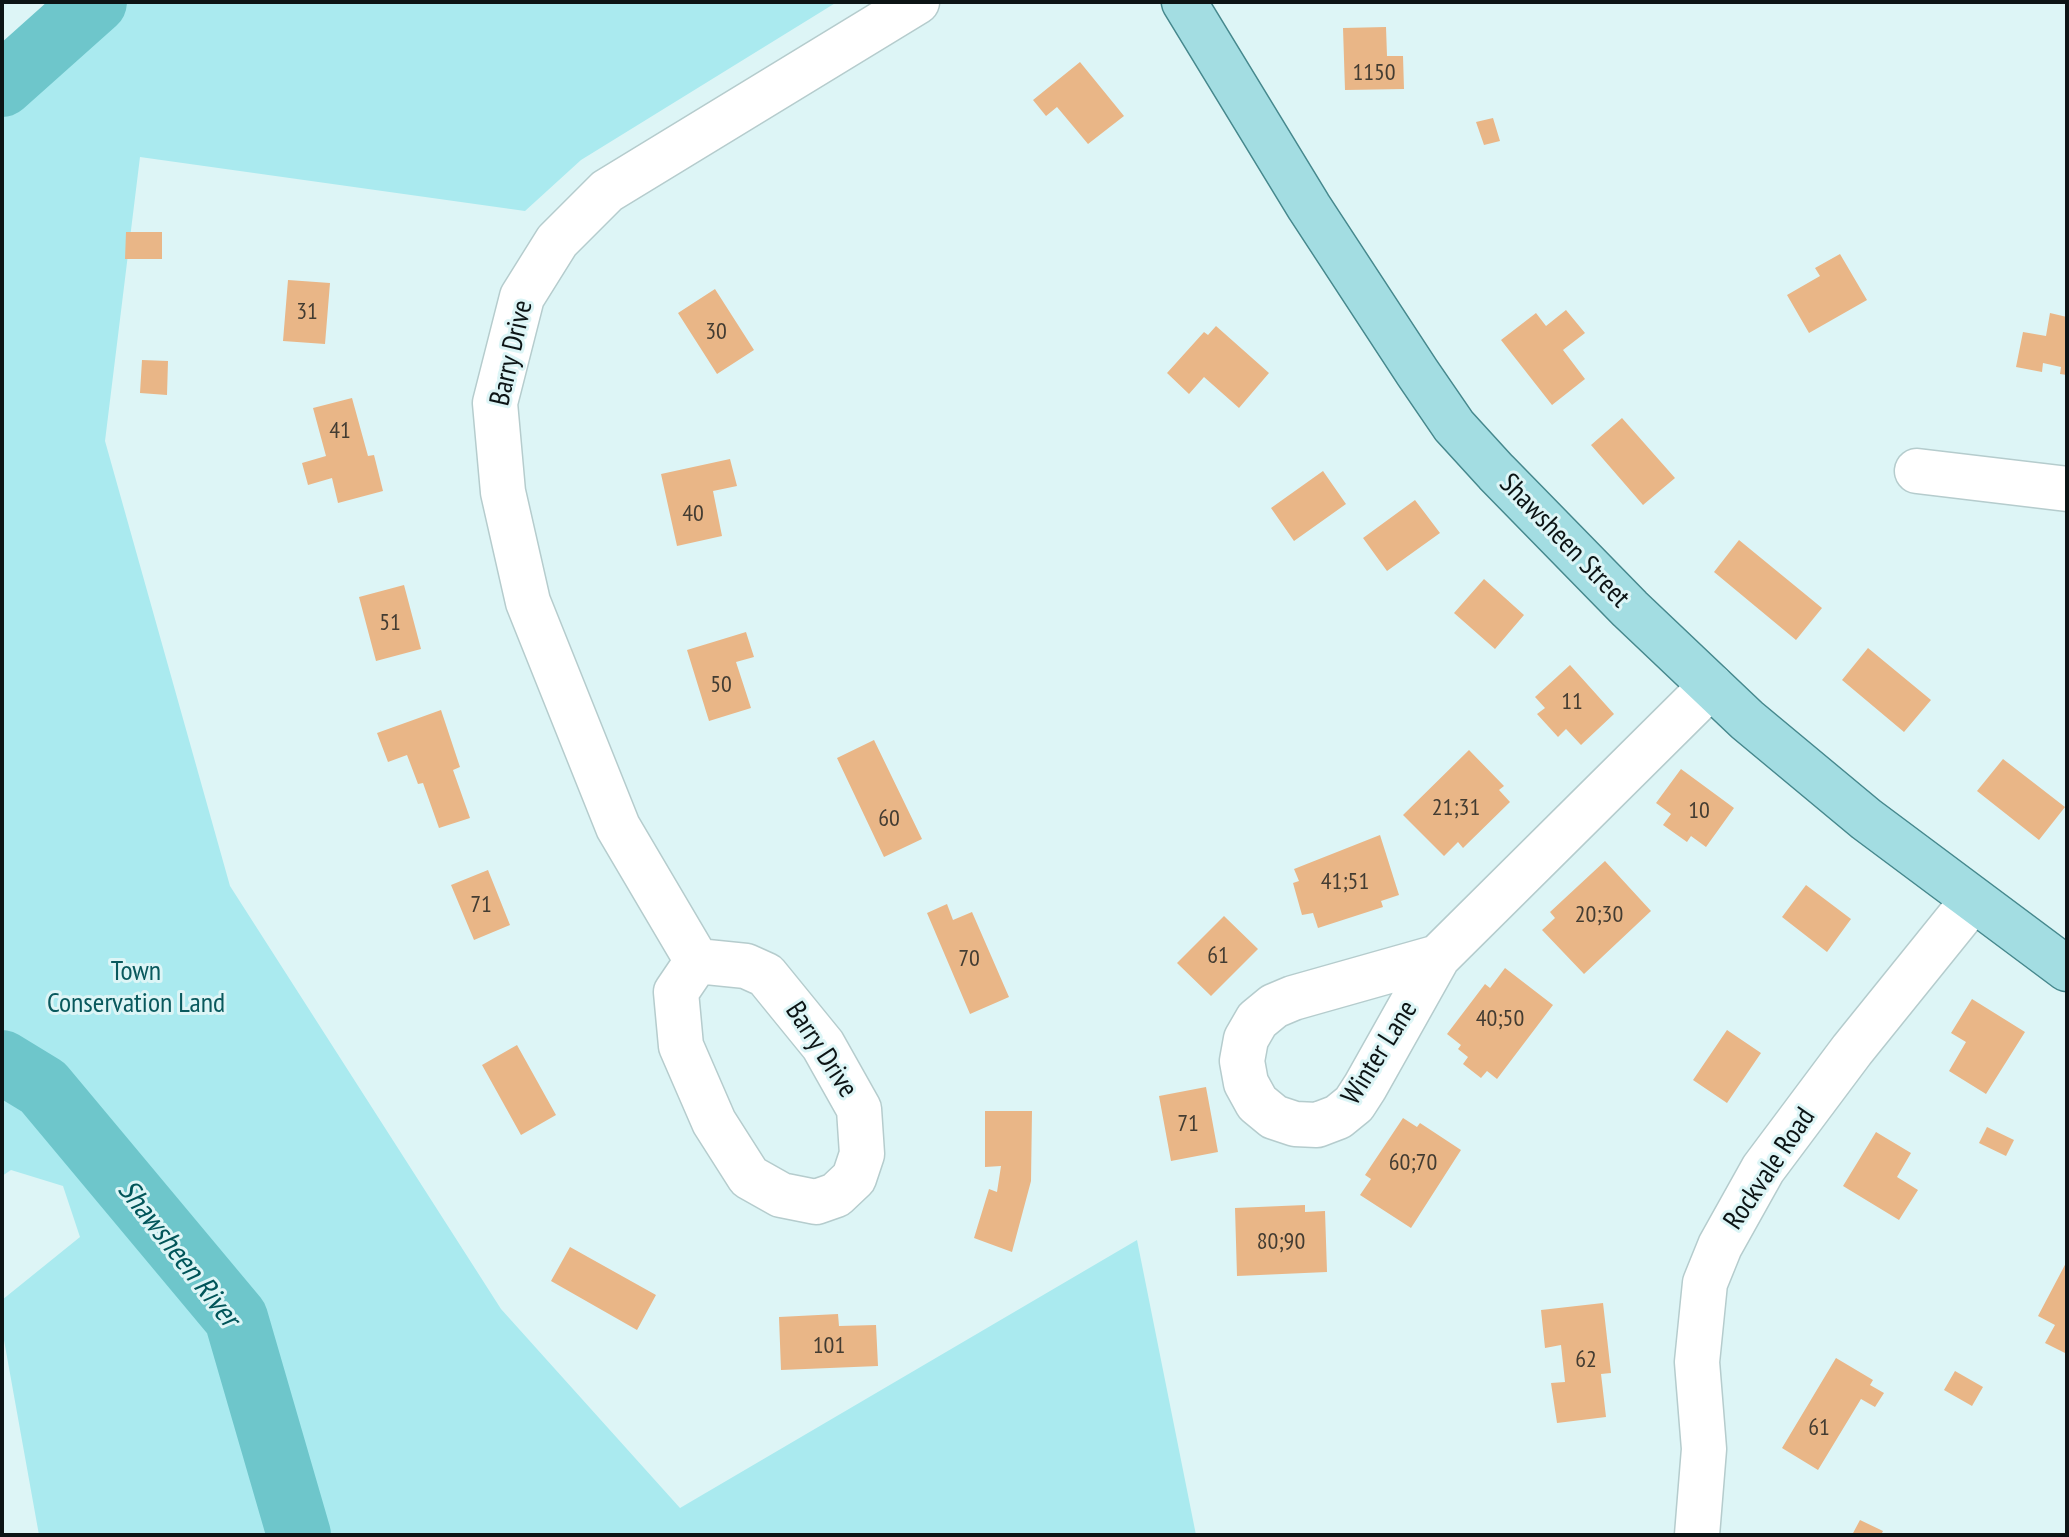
<!DOCTYPE html>
<style>
body{margin:0}
#map{position:relative;width:2069px;height:1537px;overflow:hidden;background:#ddf5f6;font-family:"PT Sans Narrow",sans-serif}
canvas{display:block}
.frame{position:absolute;inset:0;border:4px solid #0c1415;pointer-events:none}
</style>
<div id="map">
<canvas width="2069" height="1537"></canvas>
<div class="frame"></div>
</div>
<script>
const ctx = document.querySelector('canvas').getContext('2d');
ctx.lineJoin = 'round';
function fillPath(path, color) { ctx.fillStyle = color; ctx.fill(path, 'evenodd'); }
const toPath = rows => new Path2D(rows.map(r => 'M' + r).join(''));
function trace(path, color, width, dash) { ctx.strokeStyle = color; ctx.lineWidth = width; ctx.lineCap = dash ? 'butt' : 'round'; ctx.setLineDash(dash || []); ctx.stroke(path); }
function drawText(font, color, halo, rows, align = 'center') {
  ctx.font = font + ' "PT Sans Narrow",sans-serif'; ctx.lineWidth = 6; ctx.setLineDash([]); ctx.textBaseline = 'middle'; ctx.strokeStyle = halo; ctx.fillStyle = color; for (const [text, x, y, turn = 0] of rows) {
    ctx.save(); ctx.translate(x, y); ctx.rotate((+turn || 0) * Math.PI / 180); ctx.textAlign = isNaN(turn) ? turn : align; if (halo) ctx.strokeText(text, 0, 0); ctx.fillText(text, 0, 0); ctx.restore();
  }
}
const green = toPath([
 [64,2,837,2,581,160,525,211,140,157,105,441,230,886,501,1309,680,1508,1137,1240,1196,1535,39,1535,2,1329,2,1300,80,1237,63,1186,11,1170,2,1176,2,76,36,53]
]);
const river = toPath([
 [2,85,95,2],
 [2,1062,43,1087,236,1318,299,1535]
]);
const building = toPath([
 [1386,27,1387,56,1403,56,1404,89,1345,90,1343,28],
 [1080,62,1124,116,1088,144,1057,107,1046,116,1033,100],
 [1493,118,1500,141,1484,145,1476,122],
 [126,232,162,232,162,259,125,259],
 [1840,254,1867,300,1809,333,1787,295,1820,276,1815,268],
 [288,280,330,283,325,344,283,341],
 [715,289,754,350,717,374,678,313],
 [1566,310,1585,333,1563,350,1585,379,1552,405,1501,340,1536,313,1546,326],
 [2050,313,2067,317,2067,375,2060,374,2061,367,2043,363,2042,372,2016,367,2023,332,2046,336],
 [1216,326,1269,373,1239,408,1204,377,1189,394,1167,373,1204,332,1208,335],
 [142,360,168,361,167,395,140,393],
 [352,398,368,456,374,455,383,491,338,503,332,478,308,485,302,463,326,456,313,408],
 [1622,418,1675,478,1643,505,1591,445],
 [730,459,737,486,713,491,722,536,677,546,661,474],
 [1323,471,1346,504,1294,541,1271,508],
 [1415,500,1440,533,1387,571,1363,538],
 [1739,540,1822,608,1796,640,1714,572],
 [1484,579,1524,615,1495,649,1454,613],
 [404,585,421,649,376,661,359,597],
 [746,632,754,657,736,662,751,708,709,721,687,650],
 [1868,648,1931,700,1904,732,1842,680],
 [1570,665,1614,714,1581,745,1566,729,1558,737,1537,714,1545,708,1535,697],
 [441,710,460,767,453,770,470,818,439,828,423,783,418,784,407,755,388,762,377,733],
 [874,740,922,839,884,857,837,758],
 [1469,750,1504,786,1499,790,1510,802,1463,848,1458,842,1444,856,1403,815],
 [2003,759,2065,807,2039,840,1977,791],
 [1681,769,1734,808,1706,847,1691,836,1687,842,1663,825,1671,814,1656,803],
 [1380,835,1399,895,1381,901,1383,907,1318,928,1313,913,1302,915,1293,883,1299,881,1294,869],
 [1605,861,1651,911,1584,974,1542,930,1555,918,1550,912],
 [488,870,510,925,474,940,451,885],
 [1806,885,1851,919,1827,952,1782,917],
 [947,904,953,920,972,912,1009,997,970,1014,927,913],
 [1224,916,1258,949,1211,996,1177,963],
 [1505,968,1553,1005,1497,1079,1487,1071,1481,1078,1463,1064,1468,1057,1458,1049,1461,1045,1447,1034,1485,984,1490,988],
 [1972,999,2025,1032,1986,1094,1949,1071,1966,1042,1951,1033],
 [1727,1030,1761,1053,1727,1103,1693,1080],
 [517,1045,556,1115,521,1135,482,1065],
 [1206,1087,1218,1152,1171,1161,1159,1096],
 [985,1111,1032,1111,1031,1181,1012,1252,974,1238,989,1189,997,1192,1001,1166,985,1167],
 [1403,1118,1417,1127,1420,1123,1461,1150,1411,1228,1360,1195,1371,1179,1365,1175],
 [1987,1127,2014,1140,2006,1156,1979,1143],
 [1876,1132,1911,1153,1897,1177,1918,1190,1899,1220,1843,1186],
 [1305,1205,1305,1212,1325,1211,1327,1272,1237,1276,1235,1208],
 [570,1247,656,1295,637,1330,551,1281],
 [2067,1261,2067,1348,2065,1353,2045,1343,2055,1325,2038,1316],
 [1603,1303,1611,1373,1601,1374,1606,1417,1557,1423,1551,1383,1565,1382,1561,1345,1545,1348,1541,1310],
 [838,1314,839,1326,876,1325,878,1366,781,1370,779,1317],
 [1836,1358,1873,1380,1870,1385,1884,1393,1875,1407,1861,1399,1818,1470,1782,1448],
 [1955,1371,1983,1387,1972,1406,1944,1390],
 [1860,1520,1883,1531,1881,1535,1852,1535]
]);
const minor = toPath([
 [1917,471,2067,489],
 [1438,957,1365,1087,1354,1104,1338,1117,1317,1125,1295,1124,1274,1117,1257,1103,1246,1083,1242,1061,1246,1039,1257,1020,1274,1006,1293,998,1438,957,1711,686],
 [697,961,618,827,528,602,503,492,495,403,522,297,557,241,607,191,917,2],
 [697,961,746,966,766,975,823,1045,859,1109,862,1154,854,1178,836,1195,816,1202,781,1195,749,1177,714,1122,681,1046,676,992,697,961],
 [1697,1535,1704,1449,1697,1362,1705,1283,1720,1246,1763,1169,1852,1050,1973,900]
]);
const major = toPath([
 [1184,2,1309,207,1417,372,1454,426,1496,472,1630,609,1747,720,1866,819,2067,969]
]);
const numberNames = [
 ["1150",1374,73],
 ["31",307,312],
 ["30",716,332],
 ["41",340,431],
 ["40",693,514],
 ["51",390,623],
 ["50",721,685],
 ["11",1572,702],
 ["21;31",1456,808],
 ["10",1699,811],
 ["60",889,819],
 ["41;51",1345,882],
 ["71",481,905],
 ["20;30",1599,915],
 ["61",1218,956],
 ["70",969,959],
 ["40;50",1500,1019],
 ["71",1188,1124],
 ["60;70",1413,1163],
 ["80;90",1281,1242],
 ["101",829,1346],
 ["62",1586,1360],
 ["61",1819,1428]
];
const streetNames = [
 ["Barry Drive",512,353,-77],
 ["Shawsheen Street",1564,541,46],
 ["Barry Drive",821,1050,57],
 ["Winter Lane",1380,1053,-58],
 ["Rockvale Road",1770,1169,-56]
];
const parkNames = [
 ["Town",136,972],
 ["Conservation Land",136,1004]
];
const waterNames = [
 ["Shawsheen River",178,1254,52]
];
fillPath(green, '#aaeaef');
trace(river, '#6ec6cb', 64);
fillPath(building, '#e9b687');
trace(minor, '#b5cccd', 47);
trace(major, '#46888d', 47);
trace(minor, '#fff', 44);
trace(major, '#a3dde2', 44);
drawText('24px', '#433c32', null, numberNames);
drawText('28px', '#0c1415', '#ddf5f6', streetNames);
drawText('28px', '#09595d', '#ddf5f6', parkNames);
drawText('italic 30px', '#015559', '#ddf5f6', waterNames);
</script>
